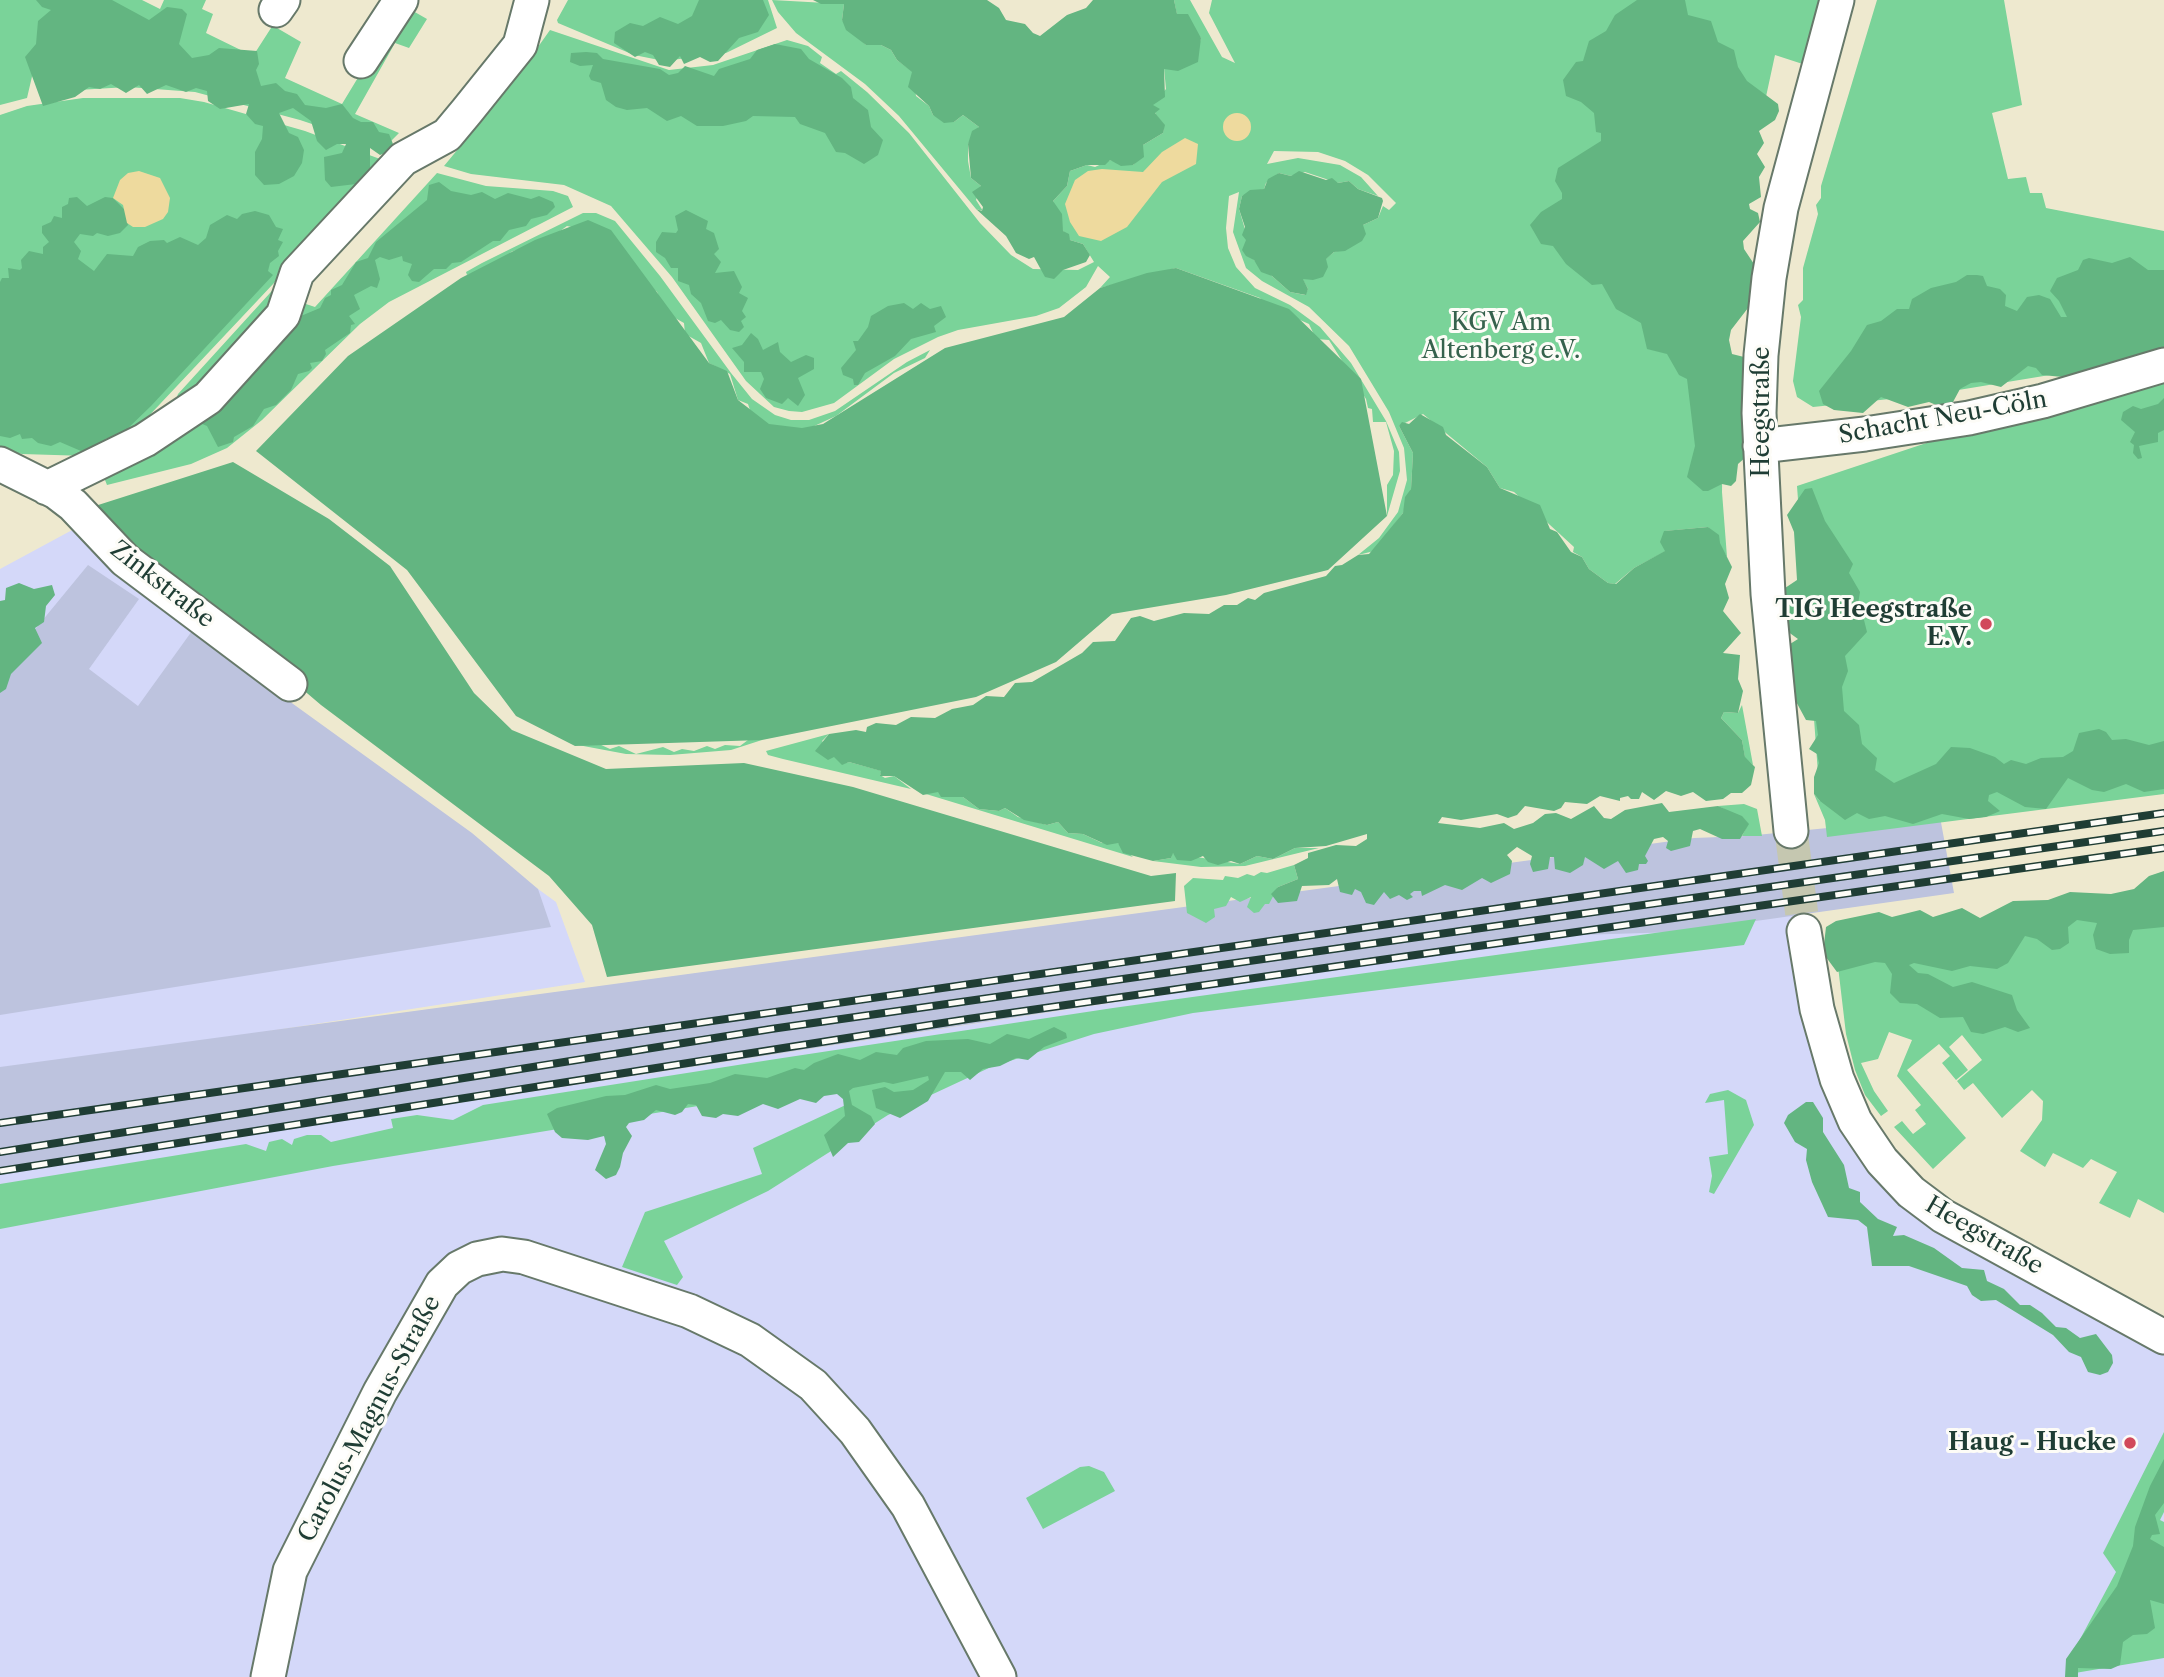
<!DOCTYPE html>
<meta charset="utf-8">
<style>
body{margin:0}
canvas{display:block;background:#eee9cf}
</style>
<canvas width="2164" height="1677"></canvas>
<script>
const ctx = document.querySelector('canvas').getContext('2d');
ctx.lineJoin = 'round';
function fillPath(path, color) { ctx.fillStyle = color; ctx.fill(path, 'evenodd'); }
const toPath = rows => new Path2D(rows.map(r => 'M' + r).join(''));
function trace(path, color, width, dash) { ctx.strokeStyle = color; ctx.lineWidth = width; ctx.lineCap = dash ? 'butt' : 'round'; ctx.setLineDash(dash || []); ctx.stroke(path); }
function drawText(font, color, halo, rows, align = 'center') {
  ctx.font = font + ' "Libre Caslon Text",serif'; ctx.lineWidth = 6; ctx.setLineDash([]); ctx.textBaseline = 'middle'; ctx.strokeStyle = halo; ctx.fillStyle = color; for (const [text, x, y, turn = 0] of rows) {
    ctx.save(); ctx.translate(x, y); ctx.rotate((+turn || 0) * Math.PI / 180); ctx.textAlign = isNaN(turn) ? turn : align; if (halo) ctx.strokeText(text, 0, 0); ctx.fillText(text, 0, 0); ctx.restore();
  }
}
const built = toPath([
 [87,522,291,710,556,902,585,982,0,1073,0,569],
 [1799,902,1808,961,1882,1161,2164,1337,2164,1677,0,1677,0,1173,1515,941]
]);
const industrial = toPath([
 [88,565,139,599,89,669,138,706,192,631,472,833,538,889,551,927,0,1015,0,672],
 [1940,817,1954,893,1678,932,1545,936,0,1173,0,1067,1694,838,1746,836]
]);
const green = toPath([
 [0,0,67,0,34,68,27,98,0,105],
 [82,0,142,0,160,9,164,0,206,0,202,9,213,14,206,33,253,56,289,0,294,0,277,28,301,42,285,78,342,104,405,0,418,0,413,11,427,19,409,48,395,43,355,114,399,133,384,148,300,120,195,92,128,87,78,90],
 [568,0,768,0,777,28,726,53,664,61,634,55,558,23,557,20],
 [772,0,844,4,842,20,866,45,881,45,891,50,897,60,913,72,916,96,929,106,933,115,954,122,963,115,979,127,968,144,968,161,971,178,981,186,976,200,983,211,976,209,899,116,865,84,796,33,778,12],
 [1174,0,1190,0,1222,57,1235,63,1209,13,1212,0,1836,0,1818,69,1775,55,1748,180,1729,319,1723,410,1722,492,1727,557,1708,527,1665,531,1666,551,1634,568,1615,584,1608,583,1589,569,1582,557,1573,552,1574,547,1514,492,1500,488,1487,467,1423,414,1399,426,1413,453,1411,489,1403,513,1374,551,1358,555,1379,538,1398,512,1407,480,1404,448,1389,412,1349,346,1309,307,1262,281,1246,268,1233,232,1239,192,1229,196,1226,228,1228,248,1236,267,1255,288,1290,305,1320,327,1351,363,1386,421,1399,452,1400,471,1387,516,1387,485,1393,475,1394,451,1386,422,1373,422,1372,409,1368,408,1366,399,1329,340,1316,339,1309,324,1264,304,1260,298,1176,268,1100,288,1110,277,1098,266,1086,287,1059,308,1036,316,958,330,938,337,894,359,834,403,802,412,789,411,774,407,746,381,672,277,611,206,564,185,471,174,444,166,511,85,550,30,669,70,713,65,787,40,808,46,822,57,820,63,836,74,841,71,867,92,909,133,980,223,1011,255,1033,269,1078,270,1094,262,1083,244,1070,240,1063,231,1053,201,1067,186,1070,171,1087,165,1095,167,1110,160,1133,165,1139,159,1143,145,1163,133,1164,125,1156,115,1152,105,1166,89,1164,68,1198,49,1201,38,1177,15],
 [1274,151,1318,152,1345,161,1368,175,1396,203,1389,210,1383,206,1378,218,1363,225,1349,248,1334,252,1302,278,1308,289,1305,295,1290,292,1254,260,1239,209,1242,196,1264,189,1266,183,1279,173,1291,176,1305,172,1338,183,1349,181,1358,189,1378,196,1361,177,1340,165,1298,158,1267,164],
 [1877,0,2004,0,2022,105,1992,113,2008,179,2026,177,2030,193,2042,193,2046,208,2164,231,2164,341,2062,373,1928,395,1813,407,1797,397,1793,381,1801,317,1798,305,1803,300,1803,268,1818,214,1816,205,1821,198,1821,186],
 [83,98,180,98,204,102,305,131,388,162,144,421,87,456,22,454,0,448,0,115,27,106],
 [437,173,486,186,553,191,568,196,573,207,389,302,360,324,262,420,227,448,191,464,107,485,103,475,281,332,306,304,315,307],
 [583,213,596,213,615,221,660,276,731,373,752,399,775,415,791,420,809,420,835,411,907,362,930,350,925,358,894,373,836,416,784,440,752,416,748,404,738,400,730,374,709,363,701,343,685,334,684,323,666,313,657,292,576,228,567,226,552,237,511,252,505,262,467,275,466,272,482,263],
 [280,282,273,313,201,394,175,402,178,394],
 [2164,364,2164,794,1827,837,1825,820,1814,794,1820,801,1797,486],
 [1742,705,1753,765,1745,758,1742,740,1721,718,1724,712,1738,713],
 [829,734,822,741,842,764,849,762,882,771,880,775,885,778,894,776,911,789,783,759,768,755,766,751],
 [748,740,762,740,731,750,670,755,626,754,578,745,599,744,610,749,619,746,636,754,663,747,674,752,682,749,694,751,707,746,715,749,725,745,740,746],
 [938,791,942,797,963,797,979,809,999,811,1005,808,1018,817,1047,825,1058,822,1068,833,1083,834,1102,843,1118,843,1133,857,926,794],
 [1744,804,1757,809,1762,836,1742,836,1748,824,1744,819,1718,806],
 [1295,848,1319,848,1245,866,1201,867,1153,861,1171,858,1172,853,1240,864,1257,856,1273,859],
 [1294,865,1298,879,1278,887,1269,904,1265,904,1259,912,1254,913,1247,907,1251,897,1240,902,1231,897,1226,906,1214,909,1215,917,1206,923,1187,913,1184,886,1193,878,1223,880,1225,876,1238,878,1247,874,1254,876,1261,872,1267,873],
 [2063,911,2164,919,2164,1213,2138,1199,2130,1218,2099,1203,2117,1172,2091,1159,2083,1168,2053,1153,2045,1167,2020,1151,2042,1120,2043,1101,2032,1090,2002,1118,1973,1083,1964,1090,1957,1081,1982,1060,1962,1035,1949,1047,1968,1070,1956,1080,1942,1063,1950,1056,1939,1044,1907,1070,1966,1138,1933,1169,1894,1127,1902,1121,1913,1134,1926,1124,1915,1110,1921,1105,1897,1076,1912,1040,1889,1032,1878,1059,1861,1063,1874,1091,1888,1111,1881,1116,1865,1095,1855,1070,1846,1034,1835,941],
 [1756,919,1744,945,1193,1013,1094,1034,991,1067,888,1115,768,1191,664,1241,683,1277,677,1285,622,1267,645,1212,762,1174,753,1148,850,1103,838,1083,333,1166,0,1229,0,1184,246,1144,266,1151,269,1142,282,1139,292,1145,294,1139,307,1135,321,1135,331,1142,393,1128,391,1119,417,1115,453,1120,483,1105,776,1059,1113,1008],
 [1728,1090,1746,1100,1754,1125,1714,1194,1709,1192,1712,1176,1709,1157,1728,1154,1724,1100,1705,1103,1710,1094],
 [2164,1432,2164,1512,2160,1520,2164,1522,2164,1658,2075,1673,2070,1658,2116,1572,2103,1553],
 [1089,1466,1104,1472,1115,1491,1043,1529,1026,1498,1080,1467]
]);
const forest = toPath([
 [36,0,112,0,149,20,167,7,182,9,187,14,179,44,192,58,209,55,219,48,257,51,259,64,256,70,261,86,276,83,285,91,297,94,305,105,326,108,342,104,353,118,361,122,373,122,379,132,389,134,395,149,380,155,370,148,370,171,366,177,356,184,331,187,325,180,324,157,342,153,346,144,337,144,326,150,317,141,311,121,293,108,279,113,289,133,298,137,304,150,302,163,294,176,279,184,264,185,255,175,255,152,262,139,263,126,255,124,246,114,249,104,220,109,208,101,207,91,196,88,186,92,166,85,147,94,139,85,126,93,111,84,100,89,89,87,75,97,43,106,25,57,36,44,38,21,51,10,42,7],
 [699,0,763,0,769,15,758,32,739,38,718,61,710,62,700,57,684,64,680,56,670,67,659,65,653,55,645,52,635,57,614,43,615,32,630,23,643,26,660,17,678,24,692,16],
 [813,0,987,0,999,8,1006,20,1025,24,1033,33,1040,36,1067,15,1086,8,1093,0,1174,0,1177,14,1188,14,1201,38,1198,62,1178,71,1164,69,1165,97,1153,105,1160,109,1155,113,1165,125,1163,133,1143,145,1144,157,1133,165,1121,166,1110,160,1105,165,1087,165,1070,171,1067,186,1053,201,1062,214,1063,231,1069,234,1070,240,1083,244,1090,255,1086,262,1063,270,1054,279,1045,277,1034,257,1029,259,1016,253,1006,236,976,209,982,211,983,207,972,192,981,186,971,178,968,144,972,131,979,127,963,115,954,122,944,123,933,115,929,106,908,87,912,72,897,60,891,50,881,45,866,45,846,30,842,20,844,4,821,4],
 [1637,0,1685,0,1688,15,1711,21,1718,42,1734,50,1738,67,1747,81,1778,104,1779,111,1775,120,1759,131,1764,143,1757,154,1765,167,1759,177,1761,197,1749,204,1750,209,1758,213,1760,222,1743,241,1744,249,1756,267,1748,308,1731,330,1729,340,1732,354,1748,358,1747,456,1738,464,1736,481,1731,486,1722,484,1708,491,1703,491,1687,477,1695,446,1687,379,1679,375,1667,354,1647,349,1641,323,1616,309,1602,284,1592,285,1566,264,1553,246,1541,244,1530,225,1541,212,1562,199,1562,193,1555,181,1558,168,1601,141,1601,133,1596,132,1594,113,1581,102,1566,96,1563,80,1576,62,1583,61,1589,41,1606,31,1615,15],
 [775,44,801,49,809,59,842,78,851,87,853,98,868,110,871,127,883,140,878,155,864,164,845,153,836,152,825,133,800,124,795,117,753,116,746,121,723,126,697,126,681,116,667,121,647,108,627,110,616,107,606,100,601,83,591,80,589,76,593,65,580,66,570,62,571,53,586,52,597,53,603,59,660,69,669,75,678,73,685,66,714,76,719,69,750,59,757,50],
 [1299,171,1326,180,1332,178,1338,183,1349,181,1358,189,1382,198,1383,201,1378,218,1363,225,1366,234,1362,241,1345,251,1334,252,1326,259,1328,267,1323,277,1313,280,1303,279,1308,289,1306,295,1290,292,1272,276,1261,272,1254,260,1246,256,1242,250,1246,240,1242,235,1245,227,1239,209,1242,196,1250,190,1264,189,1268,179,1279,173,1291,176],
 [439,182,451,191,471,195,482,192,495,199,508,193,531,199,539,196,553,202,555,207,547,215,531,219,526,226,509,230,500,241,493,241,461,262,452,263,446,269,434,269,419,282,412,281,408,275,412,264,403,261,402,256,389,260,380,257,375,260,380,279,377,288,371,286,354,295,360,309,349,316,355,324,351,325,350,333,325,350,326,354,322,361,310,363,312,368,309,371,298,374,291,390,276,405,264,409,253,426,234,437,233,442,218,447,207,426,200,423,205,416,218,414,222,403,230,400,239,385,251,377,296,318,320,308,325,298,331,295,331,290,342,285,356,262,368,258,376,242,427,200,429,185],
 [77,197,87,206,105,197,113,198,126,211,128,225,120,233,108,236,97,233,93,236,80,234,74,242,81,251,78,259,94,271,107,254,133,256,138,247,150,241,164,240,167,243,180,237,198,245,206,238,210,225,227,215,237,219,242,214,255,211,269,215,276,227,283,229,278,240,283,242,278,251,279,256,270,263,268,271,273,275,151,406,122,434,105,439,106,444,81,451,60,442,51,446,38,443,32,438,22,439,20,434,10,438,0,436,0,282,2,278,9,278,8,268,20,270,22,268,21,260,29,251,43,254,43,247,49,242,42,233,42,226,51,222,54,216,62,218,62,207,68,204,69,198],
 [686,210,708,221,706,229,714,233,719,249,714,254,721,262,715,273,734,271,742,287,739,293,748,298,742,311,746,317,741,321,744,327,739,332,730,330,721,320,715,323,708,321,701,303,691,294,689,285,678,281,678,268,671,268,665,258,656,252,656,242,662,232,676,233,678,230,675,216],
 [588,220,611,230,709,363,727,371,738,400,769,424,802,428,823,424,945,348,1064,317,1100,288,1147,273,1176,268,1289,309,1361,379,1387,516,1328,570,1226,595,1112,614,1056,662,976,697,762,740,575,746,516,716,407,570,256,451,348,356,461,278,535,240],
 [2130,257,2148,270,2164,270,2164,355,2143,354,2114,365,2089,369,2073,378,2042,375,2036,368,2028,366,2001,387,1981,382,1971,383,1960,389,1953,402,1941,407,1929,402,1908,407,1881,397,1863,413,1834,410,1823,404,1819,391,1851,351,1867,325,1881,321,1897,309,1909,309,1912,299,1931,288,1956,282,1967,275,1977,275,1983,276,1987,286,2000,289,2006,295,2005,306,2017,311,2027,297,2039,295,2050,299,2061,317,2067,317,2059,301,2050,291,2057,278,2078,270,2083,260,2089,258,2112,263],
 [904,303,913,309,921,303,930,309,941,306,946,317,934,326,936,332,911,339,895,356,865,373,858,385,854,385,853,379,843,375,841,368,856,350,853,341,858,341,868,327,871,316,888,306],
 [751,333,758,339,763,350,778,342,780,352,791,362,806,355,814,358,814,369,798,378,805,395,798,406,788,398,782,404,766,398,760,389,764,379,761,372,744,372,744,362,732,348,742,345],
 [2164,398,2164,430,2158,433,2158,442,2139,446,2142,458,2138,459,2133,453,2134,445,2130,442,2135,432,2121,420,2123,412,2133,406,2141,409,2158,404],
 [1420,414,1443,427,1446,435,1487,467,1500,488,1540,505,1550,529,1557,532,1571,552,1582,557,1589,569,1608,583,1616,584,1634,568,1665,551,1660,542,1664,531,1708,527,1719,535,1720,543,1732,567,1725,584,1729,598,1723,611,1741,633,1723,653,1740,655,1738,679,1743,691,1738,713,1724,712,1721,718,1742,740,1745,757,1755,767,1751,785,1742,793,1731,793,1723,799,1706,801,1693,792,1681,796,1666,791,1654,800,1642,792,1639,799,1631,799,1628,796,1620,798,1620,801,1600,796,1587,804,1565,802,1561,808,1554,811,1525,806,1517,815,1508,818,1497,814,1461,820,1442,817,1438,823,1480,828,1504,823,1514,829,1533,823,1545,814,1556,813,1571,819,1594,806,1604,818,1611,819,1625,810,1662,803,1669,812,1718,806,1742,816,1749,824,1740,839,1722,839,1700,829,1693,831,1690,846,1671,851,1666,848,1668,841,1663,837,1654,839,1645,856,1648,861,1646,864,1639,864,1638,870,1626,873,1618,861,1604,869,1585,857,1583,865,1570,873,1555,869,1554,857,1550,857,1548,869,1533,872,1530,864,1532,856,1517,847,1507,855,1512,861,1510,874,1491,883,1482,878,1462,890,1445,885,1422,896,1421,891,1414,891,1410,894,1413,897,1407,900,1399,895,1390,899,1384,892,1374,905,1366,903,1361,892,1355,889,1352,895,1340,892,1337,879,1329,885,1302,886,1297,901,1278,903,1271,894,1278,887,1298,879,1294,865,1308,858,1308,853,1336,845,1356,846,1367,839,1367,834,1326,846,1295,848,1273,859,1257,856,1240,864,1231,861,1218,865,1208,862,1203,856,1191,861,1177,860,1173,853,1171,858,1153,861,1123,853,1118,843,1107,845,1083,834,1068,833,1058,822,1047,825,1024,820,1005,808,999,811,979,809,963,797,941,797,938,792,923,795,894,776,880,776,881,771,849,762,842,765,834,757,828,760,815,751,829,734,856,730,866,732,867,727,876,723,896,725,911,717,935,718,952,709,973,705,986,696,1004,697,1015,683,1032,682,1082,653,1093,642,1115,641,1131,618,1140,616,1154,621,1184,613,1209,614,1224,605,1237,605,1248,598,1255,600,1264,593,1326,576,1335,566,1342,565,1358,555,1369,554,1403,513,1405,497,1411,489,1413,453,1399,426,1402,422,1409,424],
 [233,462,329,519,390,566,474,693,512,730,606,769,744,763,853,787,1151,876,1176,873,1175,901,607,977,592,925,549,876,321,705,108,524,95,506],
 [1812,488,1825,521,1853,564,1849,573,1860,592,1856,616,1864,620,1867,632,1845,656,1848,671,1842,687,1844,711,1859,725,1862,744,1877,758,1875,770,1894,783,1936,764,1951,747,1970,748,1995,757,2004,764,2011,760,2026,764,2041,758,2063,757,2073,751,2079,733,2099,729,2106,732,2112,740,2126,739,2149,745,2164,741,2164,789,2144,792,2126,784,2104,792,2092,790,2068,778,2046,809,2025,807,1997,792,1989,795,1988,801,2000,811,1986,817,1969,819,1942,814,1913,824,1885,816,1869,819,1857,813,1845,820,1820,801,1814,794,1814,777,1819,763,1817,754,1809,749,1818,735,1816,721,1806,720,1793,696,1790,644,1798,639,1780,626,1779,592,1797,580,1794,532,1787,515,1805,489],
 [19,583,34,589,52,585,55,595,46,606,44,622,35,628,42,643,11,674,6,689,0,693,0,601,5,600,6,588],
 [2164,871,2164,927,2133,930,2129,940,2129,953,2110,954,2096,949,2093,935,2097,923,2077,920,2068,927,2069,943,2060,949,2052,950,2037,939,2025,936,2008,963,1997,969,1970,966,1952,971,1914,963,1909,965,1918,973,1928,974,1953,987,1972,982,2012,995,2017,1010,2030,1028,2018,1032,2005,1027,1983,1034,1971,1032,1963,1017,1940,1018,1917,1004,1900,1003,1890,993,1892,974,1885,963,1875,962,1837,972,1823,953,1826,927,1836,921,1879,912,1892,917,1920,910,1933,917,1962,908,1980,918,2013,901,2048,900,2070,892,2111,894,2134,889,2149,876],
 [1054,1027,1066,1033,1067,1038,1044,1047,1028,1060,1016,1058,1000,1066,983,1069,970,1080,961,1072,945,1072,928,1101,900,1118,876,1108,872,1090,885,1087,894,1092,913,1090,929,1080,928,1076,893,1084,884,1082,853,1088,849,1091,852,1105,871,1116,875,1124,859,1142,848,1143,833,1157,824,1135,845,1116,843,1099,837,1094,824,1096,816,1103,800,1099,778,1109,763,1104,738,1116,723,1114,716,1118,702,1116,696,1105,688,1104,682,1112,675,1115,656,1110,644,1120,629,1123,626,1127,632,1136,623,1153,620,1167,616,1175,606,1179,595,1170,606,1144,604,1136,588,1140,562,1138,555,1132,547,1114,557,1108,606,1096,625,1095,656,1085,670,1089,710,1083,735,1074,767,1078,795,1068,804,1070,814,1063,838,1054,860,1060,876,1052,897,1055,903,1048,926,1041,968,1039,990,1044,1007,1034,1029,1039],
 [1806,1102,1813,1102,1823,1118,1823,1132,1844,1165,1849,1188,1860,1192,1860,1202,1878,1219,1897,1227,1893,1236,1904,1235,1934,1248,1962,1268,1984,1270,1987,1281,2004,1289,2020,1305,2030,1305,2042,1313,2056,1327,2066,1328,2080,1338,2096,1334,2112,1355,2113,1363,2108,1372,2100,1375,2088,1372,2081,1357,2069,1352,2053,1335,1996,1300,1981,1301,1972,1295,1967,1286,1909,1266,1872,1266,1867,1227,1858,1220,1828,1217,1812,1182,1806,1160,1807,1149,1795,1142,1784,1123,1788,1115],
 [2164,1459,2164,1503,2155,1515,2160,1534,2152,1535,2150,1539,2164,1547,2164,1604,2150,1600,2155,1628,2147,1634,2133,1635,2123,1642,2120,1665,2111,1669,2078,1668,2078,1677,2065,1677,2066,1659,2117,1586,2133,1546,2135,1527,2150,1486]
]);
const sand = toPath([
 '1223 127a14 14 0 1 1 28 0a14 14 0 1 1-28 0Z',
 [1185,138,1198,144,1196,164,1162,182,1127,227,1101,241,1079,236,1070,222,1065,204,1075,180,1088,171,1102,169,1143,172,1162,152],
 [139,171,160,178,170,198,168,212,163,219,145,227,133,227,127,223,123,205,113,198,120,180,128,173]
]);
const minorTunnel = toPath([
 [1791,831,1804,931]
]);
const minor = toPath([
 [276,10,283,0],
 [361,61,401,0],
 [1760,446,1865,434,1969,418,2043,401,2164,365],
 [0,464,56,492,73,505,125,560,290,684],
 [47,488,145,440,208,398,283,315,297,273,403,159,447,135,467,111,520,45,532,0],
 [1791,831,1768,594,1759,413,1761,355,1769,278,1781,208,1837,0],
 [1804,931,1817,1009,1837,1079,1855,1121,1882,1161,1911,1192,1943,1216,2164,1337],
 [268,1677,290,1571,380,1392,442,1284,459,1268,477,1259,502,1254,524,1257,689,1311,750,1340,813,1385,855,1431,908,1506,999,1677]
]);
const rail = toPath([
 [0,1123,2164,813],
 [0,1152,771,1029,2164,831],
 [0,1171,968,1019,2164,848]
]);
const markers = [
 [1986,624,7,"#d1495b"],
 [2130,1443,7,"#d1495b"]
];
const parkNames = [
 ["KGV Am",1501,323],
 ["Altenberg e.V.",1501,351]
];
const streetNames = [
 ["Heegstraße",1762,412,-90],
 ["Schacht Neu-Cöln",1943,418,-10],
 ["Zinkstraße",162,585,38],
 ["Heegstraße",1984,1236,30],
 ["Carolus-Magnus-Straße",370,1419,-62]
];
const poiNames = [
 ["TIG Heegstraße",1972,610],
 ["E.V.",1972,638],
 ["Haug - Hucke",2116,1443]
];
fillPath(built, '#d4d8f9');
fillPath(industrial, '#bdc3de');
fillPath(green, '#7ad399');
fillPath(forest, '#63b581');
fillPath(sand, '#eeda9e');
trace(minorTunnel, '#c5c7b0', 33, [33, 17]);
trace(minor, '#67796a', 37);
trace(minor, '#fff', 33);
trace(rail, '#1f3d34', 8);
trace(rail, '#fdfcf7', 5, [16]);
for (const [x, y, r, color] of markers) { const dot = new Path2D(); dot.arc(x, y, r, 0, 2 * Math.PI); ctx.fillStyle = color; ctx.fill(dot); trace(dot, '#fdfcf7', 2.5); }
drawText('24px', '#36624d', '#fdfcf7', parkNames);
drawText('24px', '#1f3d34', '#fdfcf7', streetNames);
drawText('bold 24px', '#1f3d34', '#fdfcf7', poiNames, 'right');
</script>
